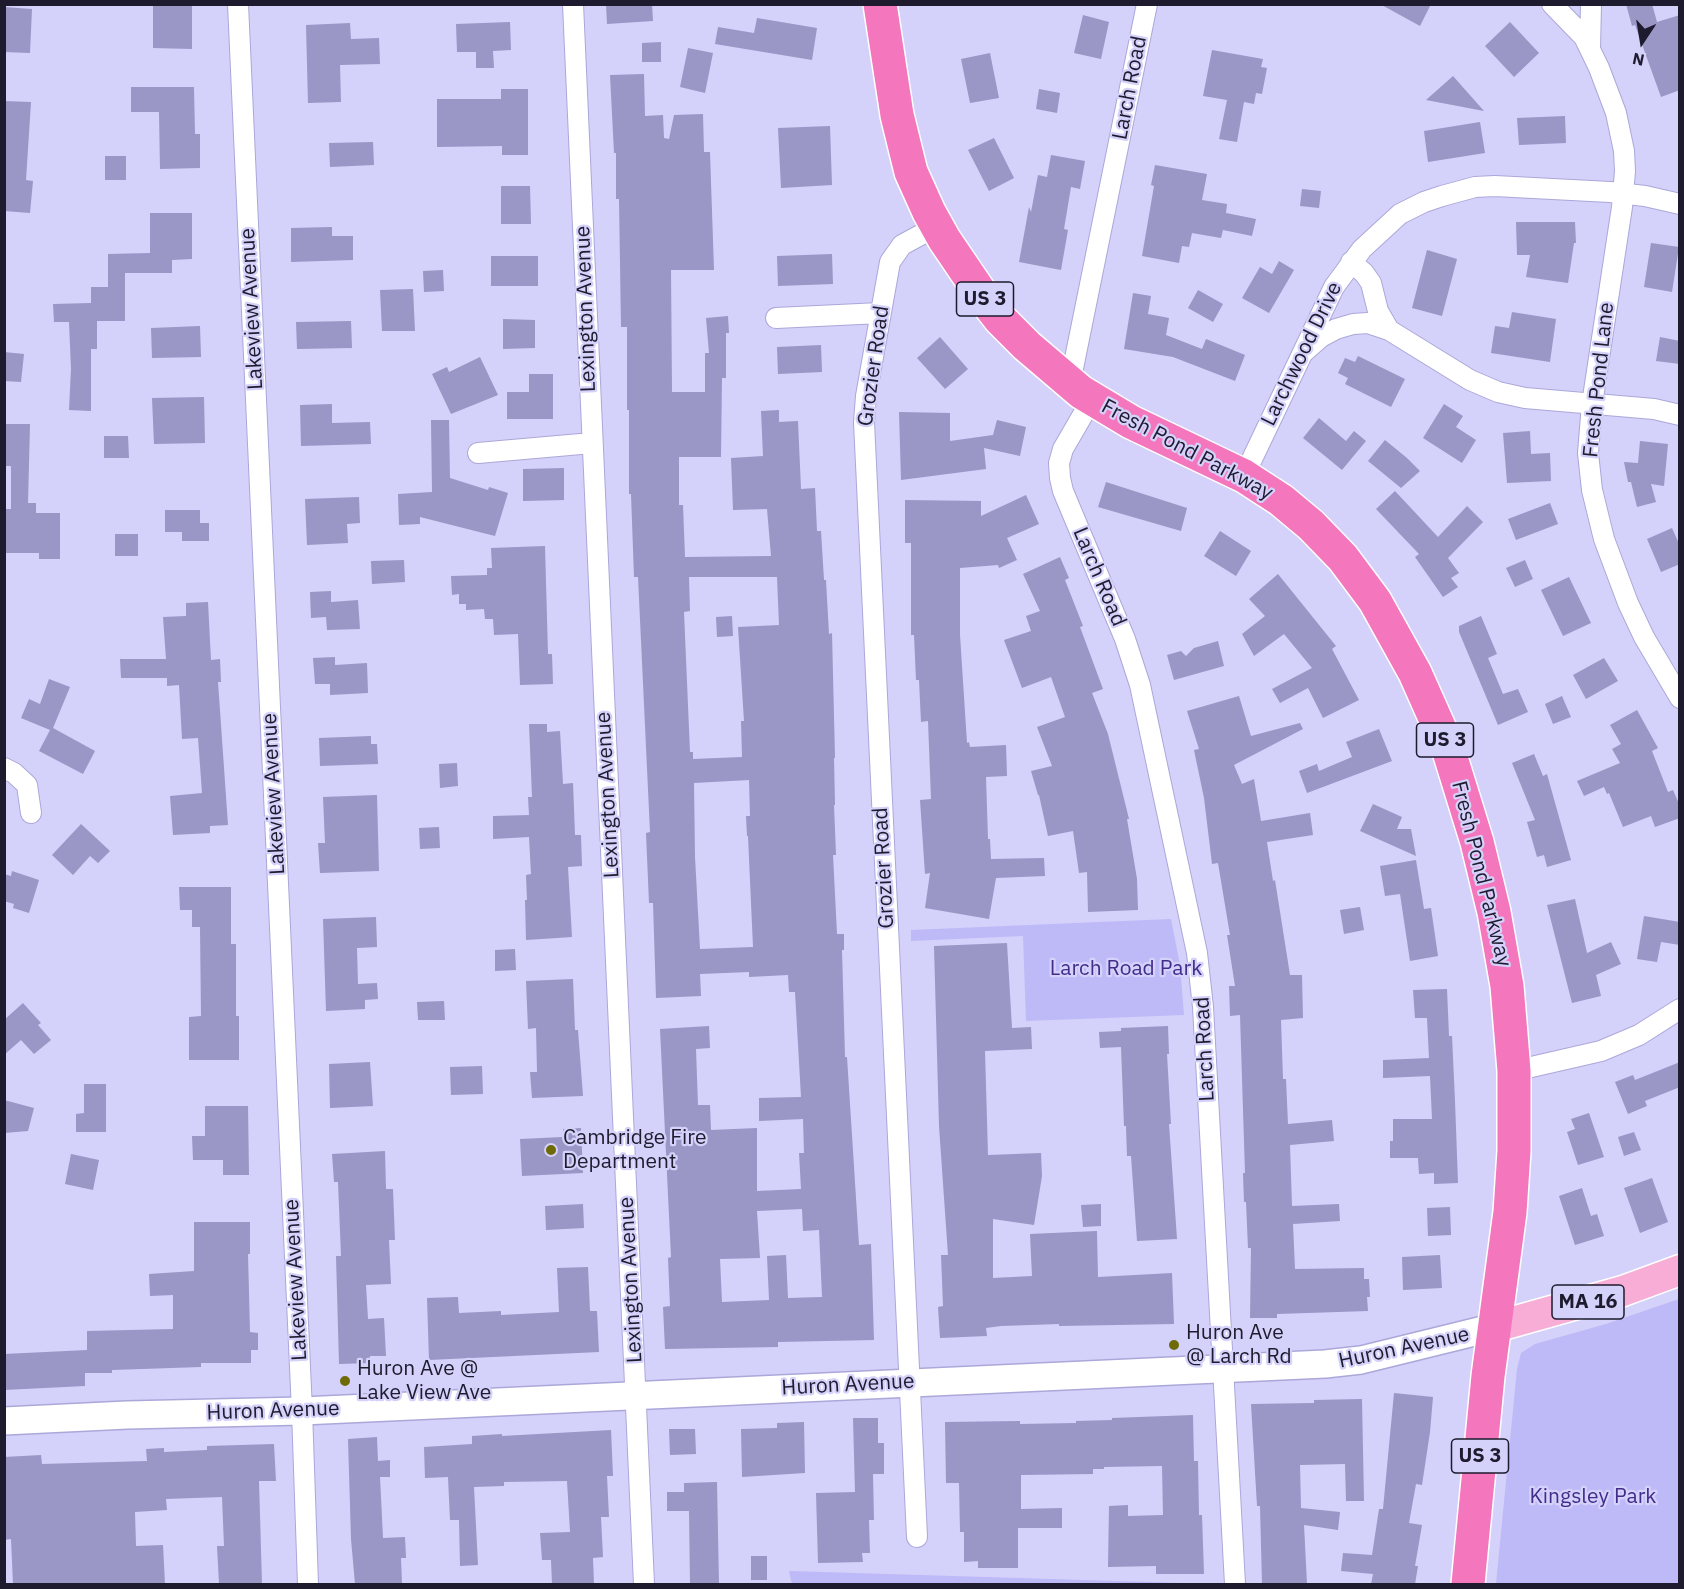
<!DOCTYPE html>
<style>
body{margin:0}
#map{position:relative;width:1684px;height:1589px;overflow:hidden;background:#d4d1fa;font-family:"IBM Plex Sans",sans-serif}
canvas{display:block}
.frame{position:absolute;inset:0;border:6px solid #1d1b2d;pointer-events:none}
.north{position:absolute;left:1612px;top:12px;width:60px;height:60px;-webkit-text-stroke:4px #d4d1fa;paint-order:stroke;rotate:192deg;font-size:16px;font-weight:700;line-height:24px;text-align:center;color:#1d1b2d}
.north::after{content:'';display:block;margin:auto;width:21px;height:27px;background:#1d1b2d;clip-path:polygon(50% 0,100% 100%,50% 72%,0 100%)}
</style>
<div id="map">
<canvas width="1684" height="1589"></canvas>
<div class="frame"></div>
<div class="north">N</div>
</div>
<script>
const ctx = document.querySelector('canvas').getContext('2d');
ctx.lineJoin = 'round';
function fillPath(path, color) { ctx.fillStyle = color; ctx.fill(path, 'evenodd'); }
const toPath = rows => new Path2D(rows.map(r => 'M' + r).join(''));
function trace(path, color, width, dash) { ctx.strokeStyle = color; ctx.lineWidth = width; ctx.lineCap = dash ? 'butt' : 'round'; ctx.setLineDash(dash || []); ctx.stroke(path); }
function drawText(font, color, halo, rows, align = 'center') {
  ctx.font = font + ' "IBM Plex Sans",sans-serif'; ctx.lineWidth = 4.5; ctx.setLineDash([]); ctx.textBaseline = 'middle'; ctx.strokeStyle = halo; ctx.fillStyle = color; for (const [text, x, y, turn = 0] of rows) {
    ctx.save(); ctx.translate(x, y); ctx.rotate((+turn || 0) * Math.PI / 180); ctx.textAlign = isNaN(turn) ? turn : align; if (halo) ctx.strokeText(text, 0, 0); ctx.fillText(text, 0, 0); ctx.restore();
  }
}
const green = toPath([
 [1171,919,1180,965,1184,1015,1026,1021,1023,936,911,941,911,930],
 [1679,1299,1679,1584,1496,1584,1517,1369,1521,1353,1535,1344,1606,1324],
 [789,1571,1214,1584,792,1584]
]);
const building = toPath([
 [153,4,192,4,192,49,153,48],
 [606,4,652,4,653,21,607,24],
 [1380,4,1431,4,1420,26],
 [1626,4,1652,4,1657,22,1680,15,1680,90,1661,97,1635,25,1632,26],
 [4,7,32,9,30,53,4,52],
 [1083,15,1109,22,1101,59,1074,53],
 [757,18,817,28,812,60,715,44,718,27,754,33],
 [510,22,511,50,493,51,494,68,476,68,476,52,457,52,456,24],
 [1510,22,1539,53,1514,77,1485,46],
 [350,23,351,39,379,38,380,64,340,65,341,102,308,103,306,25],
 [661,42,661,62,642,62,642,43],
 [688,48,713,53,705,93,680,87],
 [1212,50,1263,59,1261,67,1267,68,1262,94,1256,93,1254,104,1244,102,1237,142,1219,139,1227,100,1203,96],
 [990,53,999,98,970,103,961,59],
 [644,74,645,116,663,115,664,138,669,139,674,115,703,114,704,152,710,152,714,270,671,270,672,392,705,392,705,353,709,353,706,318,728,316,729,333,726,333,726,378,722,378,721,457,679,457,679,505,683,505,685,557,771,556,767,509,733,510,731,458,763,456,761,411,779,410,779,422,798,421,801,489,815,488,817,531,821,531,824,580,826,580,829,634,832,633,835,758,834,758,835,805,834,805,836,855,833,855,837,934,844,934,844,950,842,950,845,1057,847,1057,859,1245,871,1244,874,1340,778,1342,778,1347,665,1349,663,1307,670,1306,668,1258,671,1257,660,1029,709,1026,710,1048,696,1049,698,1105,710,1105,711,1130,757,1128,757,1191,801,1189,799,1153,804,1153,803,1119,759,1121,759,1098,801,1097,795,992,789,992,788,975,749,977,749,972,700,974,701,996,656,998,653,903,649,903,646,833,650,832,638,577,634,577,631,494,629,494,629,410,627,410,627,327,621,327,619,199,616,199,616,153,614,153,610,75],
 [689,577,777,577,779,625,738,627,744,721,741,721,742,757,693,759,693,752,690,752,684,612,690,611],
 [749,780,750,816,746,816,747,836,748,836,753,947,700,949,695,857,694,783],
 [802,1209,803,1231,819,1230,822,1297,788,1298,786,1255,767,1256,769,1300,722,1302,720,1259,760,1258,757,1211],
 [1453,76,1484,111,1426,100],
 [131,87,194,87,195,134,200,134,200,168,160,169,159,112,131,112],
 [501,89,528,89,528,155,502,155,502,146,437,147,437,99,501,99],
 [1039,89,1060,93,1057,113,1036,109],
 [4,101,31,102,26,180,33,181,30,213,4,211],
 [1565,116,1566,143,1519,145,1517,118],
 [1480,122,1485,153,1428,162,1424,131],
 [830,126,832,185,781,188,778,128],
 [994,138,1014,178,989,191,968,150],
 [373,142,374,165,330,167,329,143],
 [1051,155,1085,161,1080,189,1071,187,1064,229,1068,230,1061,270,1019,262,1029,207,1031,212,1038,175,1047,177],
 [105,156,126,156,126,180,105,180],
 [1155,165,1207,174,1202,200,1227,204,1226,213,1256,219,1252,236,1223,230,1221,238,1192,233,1189,247,1182,246,1179,263,1142,256,1154,186,1151,185],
 [501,186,530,186,531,224,501,224],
 [1302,189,1321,191,1319,208,1300,206],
 [150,213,192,213,192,259,172,260,172,273,125,273,125,321,97,321,97,349,91,349,91,411,69,410,71,369,69,322,54,322,53,304,91,303,91,287,108,287,108,254,150,253],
 [1516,222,1575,222,1576,243,1574,243,1568,283,1526,277,1530,255,1517,255],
 [332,227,332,236,353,236,353,260,291,262,291,228],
 [1651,243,1679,247,1672,292,1644,287],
 [1427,250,1457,259,1442,316,1412,308],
 [832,254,833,284,778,286,777,256],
 [491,256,538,256,538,286,491,286],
 [1279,261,1294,270,1269,313,1242,298,1260,267,1272,274],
 [443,270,444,291,424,292,423,271],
 [413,289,415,331,382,331,380,290],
 [1198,290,1223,304,1213,322,1188,308],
 [1133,293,1151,296,1148,314,1169,318,1166,335,1202,349,1206,339,1245,355,1235,381,1173,357,1124,349],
 [1512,312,1556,319,1550,362,1491,353,1495,326,1509,328],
 [503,319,535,320,535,348,503,349],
 [351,321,352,348,297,349,296,322],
 [200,326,201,357,152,358,151,328],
 [940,337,968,369,945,389,917,358],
 [1660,337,1680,341,1680,364,1656,361],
 [821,345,822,372,778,374,777,347],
 [4,352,24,354,21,382,4,381],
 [1358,356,1405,379,1391,407,1345,384,1348,378,1338,373,1345,358,1355,362],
 [480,357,498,395,451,414,432,374,447,367,449,372],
 [529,374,553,374,553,419,507,419,507,392,529,392],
 [204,397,205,443,154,444,152,398],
 [332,404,332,423,370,422,371,444,301,446,300,405],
 [1444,404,1463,416,1456,427,1476,440,1462,463,1423,438],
 [899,412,950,413,950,441,993,435,997,420,1026,427,1020,456,984,448,986,469,901,480],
 [1319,418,1346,441,1354,431,1366,441,1342,470,1303,438],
 [431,420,449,420,450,478,488,490,489,487,508,493,495,536,420,517,420,524,399,525,398,494,432,492],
 [4,424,30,424,28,503,36,503,36,513,60,513,60,559,39,559,39,553,4,553,4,509,11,509,11,466,4,466],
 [1530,431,1531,454,1550,453,1551,481,1507,483,1503,433],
 [104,436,128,436,129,458,104,458],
 [1385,440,1407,458,1420,471,1401,488,1368,461],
 [1640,441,1668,444,1664,486,1651,484,1656,502,1637,507,1631,482,1628,482,1624,462,1638,463],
 [564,468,564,500,523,501,523,469],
 [1106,482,1187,508,1181,531,1098,507],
 [1395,491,1438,537,1467,506,1483,522,1448,558,1459,573,1451,578,1458,587,1443,597,1415,557,1419,554,1376,509],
 [1026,495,1039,524,1007,538,1017,560,999,568,998,565,960,568,960,635,967,743,969,742,970,747,1006,745,1007,776,986,777,988,839,990,839,991,859,1044,858,1045,876,996,878,989,919,925,908,930,873,925,874,920,800,931,799,928,721,921,722,919,680,916,680,914,635,911,635,911,543,905,543,905,500,981,501,981,516],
 [359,497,360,523,347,524,348,543,307,545,305,499],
 [1550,503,1558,524,1516,540,1508,519],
 [165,510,200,510,200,523,209,523,209,541,182,541,182,532,165,532],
 [1672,528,1680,546,1680,564,1661,572,1647,539],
 [1220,531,1251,551,1236,576,1204,556],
 [115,534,138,534,138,556,115,556],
 [545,546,548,654,552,654,553,684,520,685,518,634,494,635,493,619,485,619,484,609,466,610,466,604,459,604,459,594,452,595,451,576,487,575,487,568,492,568,491,548],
 [1060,557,1069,578,1065,580,1083,626,1080,627,1103,689,1092,693,1108,734,1129,819,1127,819,1137,879,1138,910,1088,912,1087,872,1079,873,1073,831,1048,836,1039,795,1038,795,1031,771,1052,766,1037,727,1065,717,1051,677,1022,688,1004,640,1031,631,1026,616,1040,611,1023,574],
 [404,560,405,582,372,584,371,561],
 [1525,560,1533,579,1515,587,1506,568],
 [1278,574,1336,646,1332,649,1359,700,1323,718,1308,688,1280,703,1272,689,1312,668,1284,634,1254,656,1242,634,1265,616,1249,599],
 [1569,577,1591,623,1563,636,1541,590],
 [331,591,331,602,358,600,360,629,327,630,326,617,311,618,310,592],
 [208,602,211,660,220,659,221,682,218,682,228,825,210,826,210,833,173,835,170,796,202,793,198,738,182,739,179,685,167,686,167,678,121,678,120,659,166,659,163,617,186,616,186,603],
 [732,616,733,636,717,637,716,617],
 [1481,616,1497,654,1488,658,1503,694,1518,689,1528,712,1498,725,1459,632,1459,626],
 [1218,641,1224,666,1174,680,1167,655,1181,651,1186,656,1194,648],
 [335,657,335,665,367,663,368,693,330,695,330,684,315,684,313,658],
 [1604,658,1618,681,1586,699,1573,675],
 [49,679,70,687,53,728,95,751,83,774,39,751,50,730,21,718,29,699,40,704],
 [1239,696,1251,736,1300,723,1303,729,1234,765,1242,784,1254,779,1261,821,1310,813,1313,835,1267,842,1273,881,1275,880,1290,975,1302,975,1303,1018,1281,1020,1283,1079,1286,1079,1288,1124,1332,1120,1334,1141,1290,1145,1292,1206,1339,1204,1340,1221,1293,1224,1295,1269,1364,1268,1364,1279,1369,1279,1370,1297,1367,1297,1368,1311,1277,1314,1277,1318,1250,1318,1251,1248,1248,1248,1246,1202,1244,1202,1243,1173,1245,1173,1240,1015,1230,1016,1229,986,1235,986,1227,935,1230,935,1218,863,1212,864,1204,798,1194,750,1199,749,1187,711],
 [1562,696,1571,717,1553,724,1545,704],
 [1637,710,1658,748,1652,751,1668,792,1673,790,1680,806,1680,818,1655,827,1651,816,1623,827,1609,793,1607,794,1604,787,1584,796,1577,781,1620,763,1612,749,1621,744,1610,725],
 [529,724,547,724,547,732,560,731,563,784,573,783,575,835,581,835,582,866,568,867,572,937,526,940,525,900,527,900,526,875,531,874,529,837,493,839,493,816,529,815,528,797,532,797],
 [1379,729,1392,761,1307,793,1299,771,1317,764,1319,771,1352,757,1346,742],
 [371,736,371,744,377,744,378,764,320,766,319,738],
 [1534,754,1543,776,1547,774,1571,860,1547,867,1544,855,1537,857,1527,822,1535,820,1512,763],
 [457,763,458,786,440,788,439,764],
 [377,795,379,871,320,873,318,843,325,843,323,797],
 [1373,804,1402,817,1397,829,1411,829,1416,856,1360,831],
 [81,824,110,851,98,863,90,856,73,875,52,855],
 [439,827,440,848,420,849,419,828],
 [1416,860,1424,909,1431,908,1438,956,1410,961,1400,894,1385,896,1380,866],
 [12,871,39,880,29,913,13,908,14,904,4,901,4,874,11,876],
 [179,887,231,887,231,944,236,944,236,1016,239,1016,239,1060,189,1060,189,1017,201,1016,200,927,192,927,192,910,180,910],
 [1575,899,1587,953,1611,942,1621,964,1596,975,1601,996,1572,1003,1547,905],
 [1360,907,1364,930,1344,934,1340,910],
 [1644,916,1680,922,1680,945,1661,942,1657,962,1637,959],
 [376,917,377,947,357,948,358,984,377,983,378,999,365,1000,365,1009,326,1011,323,919],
 [1007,943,1012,1028,1031,1027,1032,1049,985,1051,988,1155,1041,1153,1042,1176,1034,1225,993,1219,993,1278,1032,1276,1030,1234,1097,1231,1098,1277,1172,1273,1174,1324,1059,1326,1059,1324,1001,1326,986,1328,987,1336,940,1338,938,1307,943,1306,941,1255,948,1255,939,1126,934,946],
 [515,949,516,970,495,971,495,950],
 [573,979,575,1030,578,1030,583,1096,532,1098,530,1072,537,1072,536,1028,528,1029,526,981],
 [1447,989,1449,1036,1452,1036,1455,1101,1458,1183,1434,1184,1434,1173,1419,1174,1418,1158,1390,1158,1390,1141,1393,1141,1393,1119,1432,1119,1430,1076,1383,1078,1383,1060,1429,1058,1427,1018,1415,1018,1413,990],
 [444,1001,445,1020,418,1020,417,1002],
 [23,1003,41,1023,38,1025,51,1040,34,1054,21,1040,4,1055,4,1020],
 [1168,1026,1169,1054,1167,1054,1171,1124,1169,1124,1177,1239,1137,1241,1131,1156,1127,1156,1126,1126,1124,1126,1121,1047,1100,1048,1099,1032,1121,1031,1121,1028],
 [370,1062,373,1106,330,1108,329,1064],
 [1680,1062,1680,1087,1645,1101,1647,1106,1628,1114,1615,1082,1633,1075,1635,1080],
 [482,1066,483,1094,451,1095,450,1067],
 [84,1084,106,1084,106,1132,76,1132,76,1114,84,1113],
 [4,1100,34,1108,28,1131,4,1133],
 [205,1106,248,1106,249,1175,223,1175,223,1160,193,1160,192,1136,205,1136],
 [1589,1113,1604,1157,1578,1165,1567,1132,1575,1129,1571,1119],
 [581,1128,583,1173,522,1176,520,1139,563,1137,563,1129],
 [1634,1132,1641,1150,1624,1156,1618,1137],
 [385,1151,386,1189,393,1189,395,1240,389,1240,391,1284,366,1285,368,1319,384,1318,386,1356,370,1356,370,1363,339,1364,336,1256,341,1256,338,1182,334,1182,332,1154],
 [71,1154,99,1160,93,1190,65,1184],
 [1652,1178,1668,1222,1640,1233,1624,1188],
 [1582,1188,1591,1216,1597,1214,1604,1236,1575,1245,1559,1196],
 [583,1204,584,1228,546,1230,545,1206],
 [1101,1204,1101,1226,1083,1227,1081,1205],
 [1450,1207,1451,1235,1428,1236,1427,1208],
 [194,1222,250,1222,250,1254,248,1254,250,1332,258,1333,258,1350,251,1350,251,1363,201,1363,201,1367,112,1370,112,1373,85,1373,85,1386,4,1390,4,1354,87,1350,87,1331,173,1329,173,1295,150,1296,149,1274,194,1271],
 [1440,1255,1442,1288,1403,1290,1402,1257],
 [588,1267,590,1311,597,1311,599,1352,429,1360,427,1298,458,1297,459,1313,501,1311,501,1315,559,1312,557,1268],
 [1394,1393,1433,1397,1430,1432,1422,1485,1416,1484,1409,1523,1422,1525,1415,1566,1418,1566,1415,1584,1371,1584,1373,1574,1341,1571,1343,1553,1372,1555,1379,1509,1383,1509],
 [1362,1399,1364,1501,1346,1501,1345,1464,1300,1465,1301,1508,1340,1512,1338,1530,1304,1525,1307,1584,1262,1584,1260,1506,1257,1506,1251,1404,1314,1403,1314,1400],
 [1193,1415,1194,1461,1198,1461,1199,1515,1202,1515,1204,1574,1156,1574,1156,1566,1108,1567,1109,1506,1128,1505,1128,1516,1163,1515,1162,1466,1104,1467,1104,1469,1093,1469,1093,1474,1021,1475,1021,1509,1062,1508,1062,1528,1018,1528,1018,1568,978,1568,978,1561,964,1562,964,1532,960,1532,959,1483,946,1483,945,1422,1020,1421,1020,1424,1076,1423,1076,1421,1112,1420,1112,1418],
 [853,1418,878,1418,878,1443,884,1443,884,1474,873,1474,874,1520,869,1520,870,1553,862,1553,863,1562,818,1563,816,1493,855,1492],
 [804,1422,805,1473,742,1477,741,1429,777,1428,777,1423],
 [669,1429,695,1429,696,1454,670,1455],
 [611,1430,613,1476,607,1476,609,1517,601,1517,603,1557,593,1558,594,1584,552,1584,551,1560,542,1560,540,1533,570,1532,567,1481,504,1482,504,1486,474,1487,478,1565,460,1566,459,1520,450,1520,448,1477,425,1478,424,1447,472,1444,472,1436,502,1434,502,1436],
 [377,1437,378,1461,390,1460,390,1477,380,1477,383,1538,405,1537,406,1558,401,1558,402,1584,355,1584,351,1539,348,1439],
 [274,1444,276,1481,259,1481,262,1584,219,1584,217,1546,224,1546,222,1497,166,1499,167,1510,135,1512,136,1546,163,1545,165,1584,13,1584,11,1539,4,1540,4,1457,41,1455,42,1464,147,1461,146,1449,164,1448,164,1452,207,1450,207,1446],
 [717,1482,719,1584,690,1584,689,1511,667,1511,667,1492,684,1492,684,1483],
 [751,1556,767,1556,767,1580,751,1580]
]);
const street = toPath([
 [238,4,302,1411,308,1584],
 [573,4,644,1584],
 [1552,4,1584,37,1599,68,1616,113,1624,151,1625,171,1622,207,1592,404,1588,453,1592,490,1604,539,1628,603,1644,637,1680,698],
 [1590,49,1591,4],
 [1351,262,1364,273,1371,283,1378,311,1389,330],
 [776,318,880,313],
 [1304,352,1321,337,1336,329,1353,324,1368,323,1389,330,1470,380,1498,392,1525,398,1654,409,1680,415],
 [1070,383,1147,4],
 [1092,399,1063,449,1059,463,1060,478,1063,491,1125,639,1140,685,1197,953,1203,1007,1235,1584],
 [478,453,592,443],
 [1244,476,1334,287,1362,249,1400,214,1424,202,1442,196,1475,187,1495,186,1610,192,1645,196,1680,204],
 [4,768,14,773,27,785,31,813],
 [1514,1071,1601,1051,1639,1035,1680,1009],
 [917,1537,864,422,866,396,890,262,902,245,937,226]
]);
const secondary = toPath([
 [4,1421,127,1415,302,1411,1325,1364,1361,1360,1495,1327]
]);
const primary = toPath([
 [1495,1327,1623,1291,1680,1270]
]);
const highway = toPath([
 [880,4,897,115,911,172,929,212,944,239,986,301,1000,319,1027,346,1081,392,1131,422,1244,476,1281,500,1311,525,1343,558,1375,601,1415,673,1447,745,1477,842,1494,912,1507,986,1514,1071,1514,1151,1510,1212,1488,1376,1468,1584]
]);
const markers = [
 [551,1150,6,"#6e6b07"],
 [1174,1345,6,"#6e6b07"],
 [345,1381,6,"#6e6b07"]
];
const shields = [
 [985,299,57],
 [1445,740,57],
 [1588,1302,72],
 [1480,1456,57]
];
const shieldNames = [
 ["US 3",985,299],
 ["US 3",1445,740],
 ["MA 16",1588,1302],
 ["US 3",1480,1456]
];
const streetNames = [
 ["Larch Road",1130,88,-79],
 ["Lakeview Avenue",252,309,-93],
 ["Lexington Avenue",586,309,-92],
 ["Larchwood Drive",1302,354,-64],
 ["Grozier Road",874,366,-82],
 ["Fresh Pond Lane",1599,380,-84],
 ["Fresh Pond Parkway",1187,450,28],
 ["Larch Road",1099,577,67],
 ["Lakeview Avenue",274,794,-93],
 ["Lexington Avenue",608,795,-93],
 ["Grozier Road",884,868,-93],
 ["Fresh Pond Parkway",1481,874,76],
 ["Larch Road",1205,1049,-93],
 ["Lakeview Avenue",296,1280,-93],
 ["Lexington Avenue",631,1280,-93],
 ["Huron Avenue",1404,1348,-12],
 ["Huron Avenue",848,1385,-3],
 ["Huron Avenue",273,1411,-2]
];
const parkNames = [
 ["Larch Road Park",1126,969],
 ["Kingsley Park",1593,1497]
];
const poiNames = [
 ["Cambridge Fire",563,1138],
 ["Department",563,1162],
 ["Huron Ave",1186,1333],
 ["@ Larch Rd",1186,1357],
 ["Huron Ave @",357,1369],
 ["Lake View Ave",357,1393]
];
fillPath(green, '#beb9f7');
fillPath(building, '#9a96c6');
trace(street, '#aba8d9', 22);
trace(secondary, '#aba8d9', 30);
trace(primary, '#fff', 33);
trace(highway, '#fff', 36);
trace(street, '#fff', 20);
trace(secondary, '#fff', 27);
trace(primary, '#f8add7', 30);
trace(highway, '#f476bc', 33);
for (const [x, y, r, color] of markers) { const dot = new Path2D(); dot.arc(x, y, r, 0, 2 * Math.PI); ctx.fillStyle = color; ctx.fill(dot); trace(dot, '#d4d1fa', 2); }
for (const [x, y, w] of shields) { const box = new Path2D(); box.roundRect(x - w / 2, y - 17, w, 34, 4.5); ctx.fillStyle = '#d4d1fa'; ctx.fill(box); trace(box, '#1d1b2d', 1.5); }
drawText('bold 20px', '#1d1b2d', null, shieldNames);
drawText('21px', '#1d1b2d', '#d4d1fa', streetNames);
drawText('21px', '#422d8a', '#d4d1fa', parkNames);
drawText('21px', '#1d1b2d', '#d4d1fa', poiNames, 'left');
</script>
